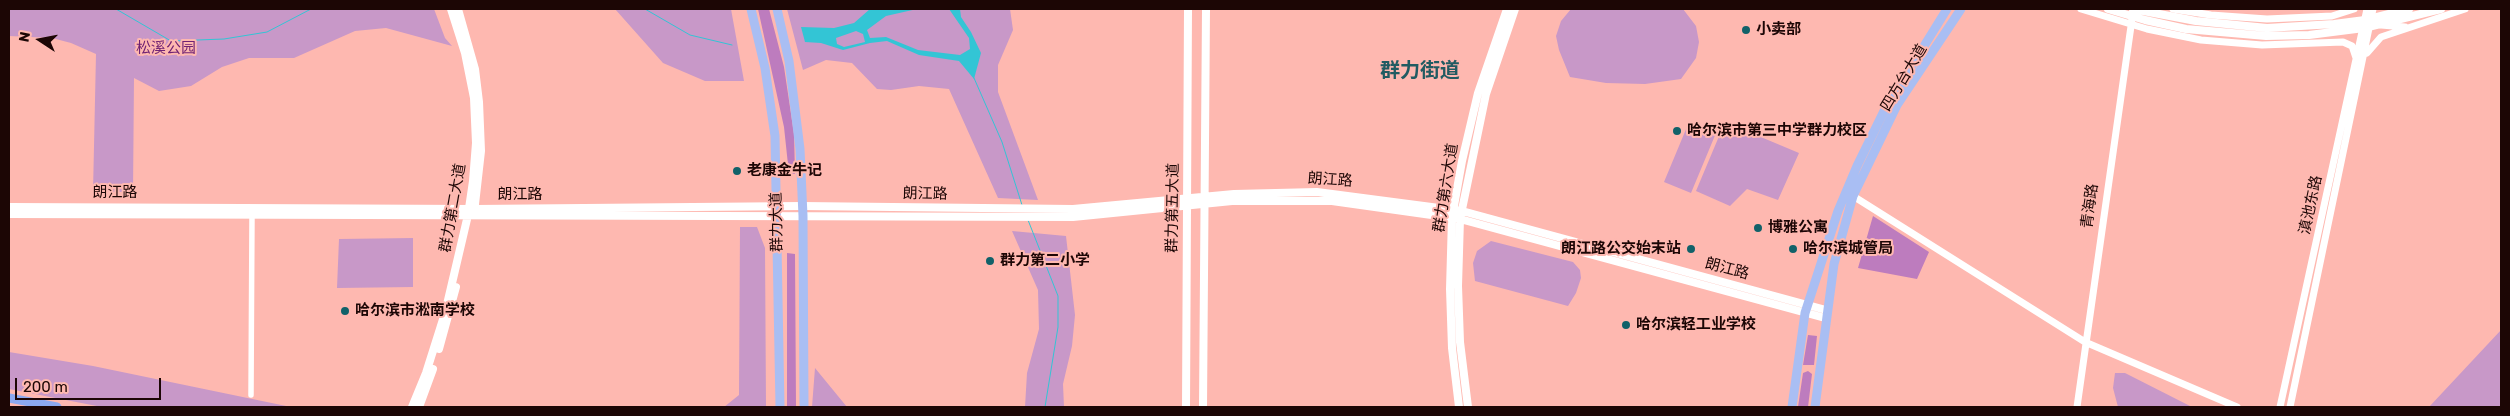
<!DOCTYPE html>
<meta charset="utf-8">
<style>
body{margin:0}
#map{position:relative;width:2510px;height:416px;overflow:hidden;background:#feb8b0;font-family:Rubik,sans-serif}
canvas{display:block}
.frame{position:absolute;inset:0;border:10px solid #1c0605;pointer-events:none}
.north{position:absolute;left:15px;top:15px;width:50px;height:50px;-webkit-text-stroke:4px #feb8b0;paint-order:stroke;rotate:281deg;font-size:14px;font-weight:700;line-height:20px;text-align:center;color:#1c0605}
.north::after{content:'';display:block;margin:auto;width:18px;height:22px;background:#1c0605;clip-path:polygon(50% 0,100% 100%,50% 72%,0 100%)}
.scale{position:absolute;left:15px;top:378px;width:146px;height:22px;box-sizing:border-box;border:2px solid #1c0605;border-top:0;padding-left:6px;font-size:15px;line-height:18px;white-space:nowrap;color:#1c0605;-webkit-text-stroke:4px #feb8b0;paint-order:stroke}
</style>
<div id="map">
<canvas width="2510" height="416"></canvas>
<div class="frame"></div>
<div class="north">N</div>
<div class="scale">200 m</div>
</div>
<script>
const ctx = document.querySelector('canvas').getContext('2d');
ctx.lineJoin = 'round';
function fillPath(path, color) { ctx.fillStyle = color; ctx.fill(path, 'evenodd'); }
const toPath = rows => new Path2D(rows.map(r => 'M' + r).join(''));
function trace(path, color, width, dash) { ctx.strokeStyle = color; ctx.lineWidth = width; ctx.lineCap = dash ? 'butt' : 'round'; ctx.setLineDash(dash || []); ctx.stroke(path); }
function drawText(font, color, halo, rows, align = 'center') {
  ctx.font = font + ' Rubik,"Noto Sans SC",sans-serif'; ctx.lineWidth = 4; ctx.setLineDash([]); ctx.textBaseline = 'middle'; ctx.strokeStyle = halo; ctx.fillStyle = color; for (const [text, x, y, turn = 0] of rows) {
    ctx.save(); ctx.translate(x, y); ctx.rotate((+turn || 0) * Math.PI / 180); ctx.textAlign = isNaN(turn) ? turn : align; if (halo) ctx.strokeText(text, 0, 0); ctx.fillText(text, 0, 0); ctx.restore();
  }
}
const green = toPath([
 [9,9,434,9,445,38,452,46,386,28,355,31,294,58,249,58,222,67,191,86,159,91,134,78,133,192,93,192,96,54,71,43,52,38,9,36],
 [615,9,731,9,744,81,705,81,663,63],
 [787,9,1010,9,1013,30,998,65,998,92,1038,200,998,198,949,89,919,86,891,90,877,89,852,63,826,60,803,70],
 [1571,9,1683,9,1696,26,1699,42,1696,58,1681,79,1645,84,1606,83,1570,77,1559,50,1556,36,1561,21],
 [1689,122,1716,133,1691,193,1664,182],
 [1725,122,1799,153,1778,200,1747,189,1730,206,1696,191],
 [740,227,757,227,765,248,766,407,724,407,739,395],
 [1012,231,1066,236,1075,315,1072,346,1063,384,1064,407,1025,407,1027,373,1039,329,1038,290],
 [413,238,413,287,337,288,339,239],
 [1491,241,1573,262,1580,270,1581,278,1576,293,1568,306,1475,281,1473,263,1477,251],
 [2501,330,2501,407,2429,407],
 [9,352,93,366,291,407,102,407,9,389],
 [815,368,847,407,812,407],
 [2115,373,2125,373,2192,407,2118,407,2113,388]
]);
const forest = toPath([
 [758,9,769,9,784,67,794,134,795,174,789,174,784,127],
 [1873,216,1929,252,1917,279,1858,268],
 [787,253,795,254,796,407,787,407],
 [1808,335,1817,336,1814,365,1803,365],
 [1808,371,1812,374,1808,407,1798,407,1803,373]
]);
const water = toPath([
 [870,9,917,9,886,16,867,30,870,38,886,37,918,50,960,55,970,49,969,38,949,9,960,9,961,17,971,32,981,53,974,79,959,61,919,55,887,41,870,43,843,50,821,43,805,42,801,27,834,28,854,23],
 [856,31,863,34,865,42,844,47,837,44,836,38]
]);
const stream = toPath([
 [116,9,171,41,224,39,267,32,311,9],
 [645,9,690,35,732,45],
 [974,78,1002,142,1022,205],
 [1028,220,1058,296,1058,327,1045,407]
]);
const minor = toPath([
 [251,395,252,215]
]);
const tertiary = toPath([
 [2081,9,2147,29,2201,40,2262,45,2343,42,2352,46,2356,58],
 [2173,9,2211,15,2267,19,2332,16,2354,9],
 [2381,25,2405,27],
 [2367,53,2381,37,2465,9],
 [1853,196,2085,342,2237,407],
 [2077,407,2133,12],
 [2280,407,2367,9],
 [2290,407,2373,9]
]);
const secondary = toPath([
 [458,9,475,69,479,102,481,151,474,213],
 [2108,9,2145,20,2186,29,2266,36,2309,35,2364,28,2441,9],
 [2133,9,2196,21,2267,28,2334,24,2365,20,2409,9],
 [9,207,475,209,802,206,1073,209,1234,194,1317,192,1462,211,1826,310],
 [9,214,1073,217,1232,201,1332,201,1460,219,1825,318],
 [439,349,456,287],
 [412,407,426,373,445,313,468,215,473,181,476,143,474,98,465,53,451,9],
 [419,407,433,369],
 [1186,407,1188,9],
 [1203,407,1206,9],
 [1459,407,1452,348,1450,289,1452,217,1462,161,1478,93,1507,9],
 [1468,407,1460,342,1458,286,1460,219,1486,94,1515,9]
]);
const primary = toPath([
 [751,9,765,68,775,136,780,407],
 [777,9,789,61,800,149,803,216,804,407],
 [1792,407,1805,313,1838,211,1857,166,1885,109,1947,9],
 [1815,407,1834,264,1853,196,1897,105,1961,9]
]);
const trunk = toPath([
 [9,398,57,407]
]);
const markers = [
 [1746,30,5,"#116169"],
 [1677,131,5,"#116169"],
 [737,171,5,"#116169"],
 [1758,228,5,"#116169"],
 [1691,249,5,"#116169"],
 [1793,249,5,"#116169"],
 [990,261,5,"#116169"],
 [345,311,5,"#116169"],
 [1626,325,5,"#116169"]
];
const poiNames = [
 ["小卖部",1756,30],
 ["哈尔滨市第三中学群力校区",1687,131],
 ["老康金牛记",747,171],
 ["博雅公寓",1768,228],
 ["朗江路公交始末站",1681,249,"right"],
 ["哈尔滨城管局",1803,249],
 ["群力第二小学",1000,261],
 ["哈尔滨市淞南学校",355,311],
 ["哈尔滨轻工业学校",1636,325]
];
const parkNames = [
 ["松溪公园",166,49]
];
const streetNames = [
 ["四方台大道",1904,78,-59],
 ["朗江路",1330,180,4],
 ["群力第六大道",1446,188,-81],
 ["朗江路",115,193],
 ["朗江路",925,194,1],
 ["朗江路",520,195],
 ["滇池东路",2311,205,-78],
 ["青海路",2090,206,-82],
 ["群力第二大道",453,208,-80],
 ["群力第五大道",1173,208,-89],
 ["群力大道",777,222,-91],
 ["朗江路",1727,269,15]
];
const districtNames = [
 ["群力街道",1420,71]
];
fillPath(green, '#c898c8');
fillPath(forest, '#bd7cbe');
fillPath(water, '#33c5d5');
trace(stream, '#33c5d5', 1);
trace(minor, '#fff', 5.5);
trace(tertiary, '#fff', 7);
trace(secondary, '#fff', 8);
trace(primary, '#a9bef3', 9);
trace(trunk, '#8ca8ef', 9);
for (const [x, y, r, color] of markers) { const dot = new Path2D(); dot.arc(x, y, r, 0, 2 * Math.PI); ctx.fillStyle = color; ctx.fill(dot); trace(dot, '#feb8b0', 2); }
drawText('bold 15px', '#1c0605', '#feb8b0', poiNames, 'left');
drawText('15px', '#702273', '#feb8b0', parkNames);
drawText('15px', '#1c0605', '#feb8b0', streetNames);
drawText('bold 20px', '#215b62', '#feb8b0', districtNames);
</script>
